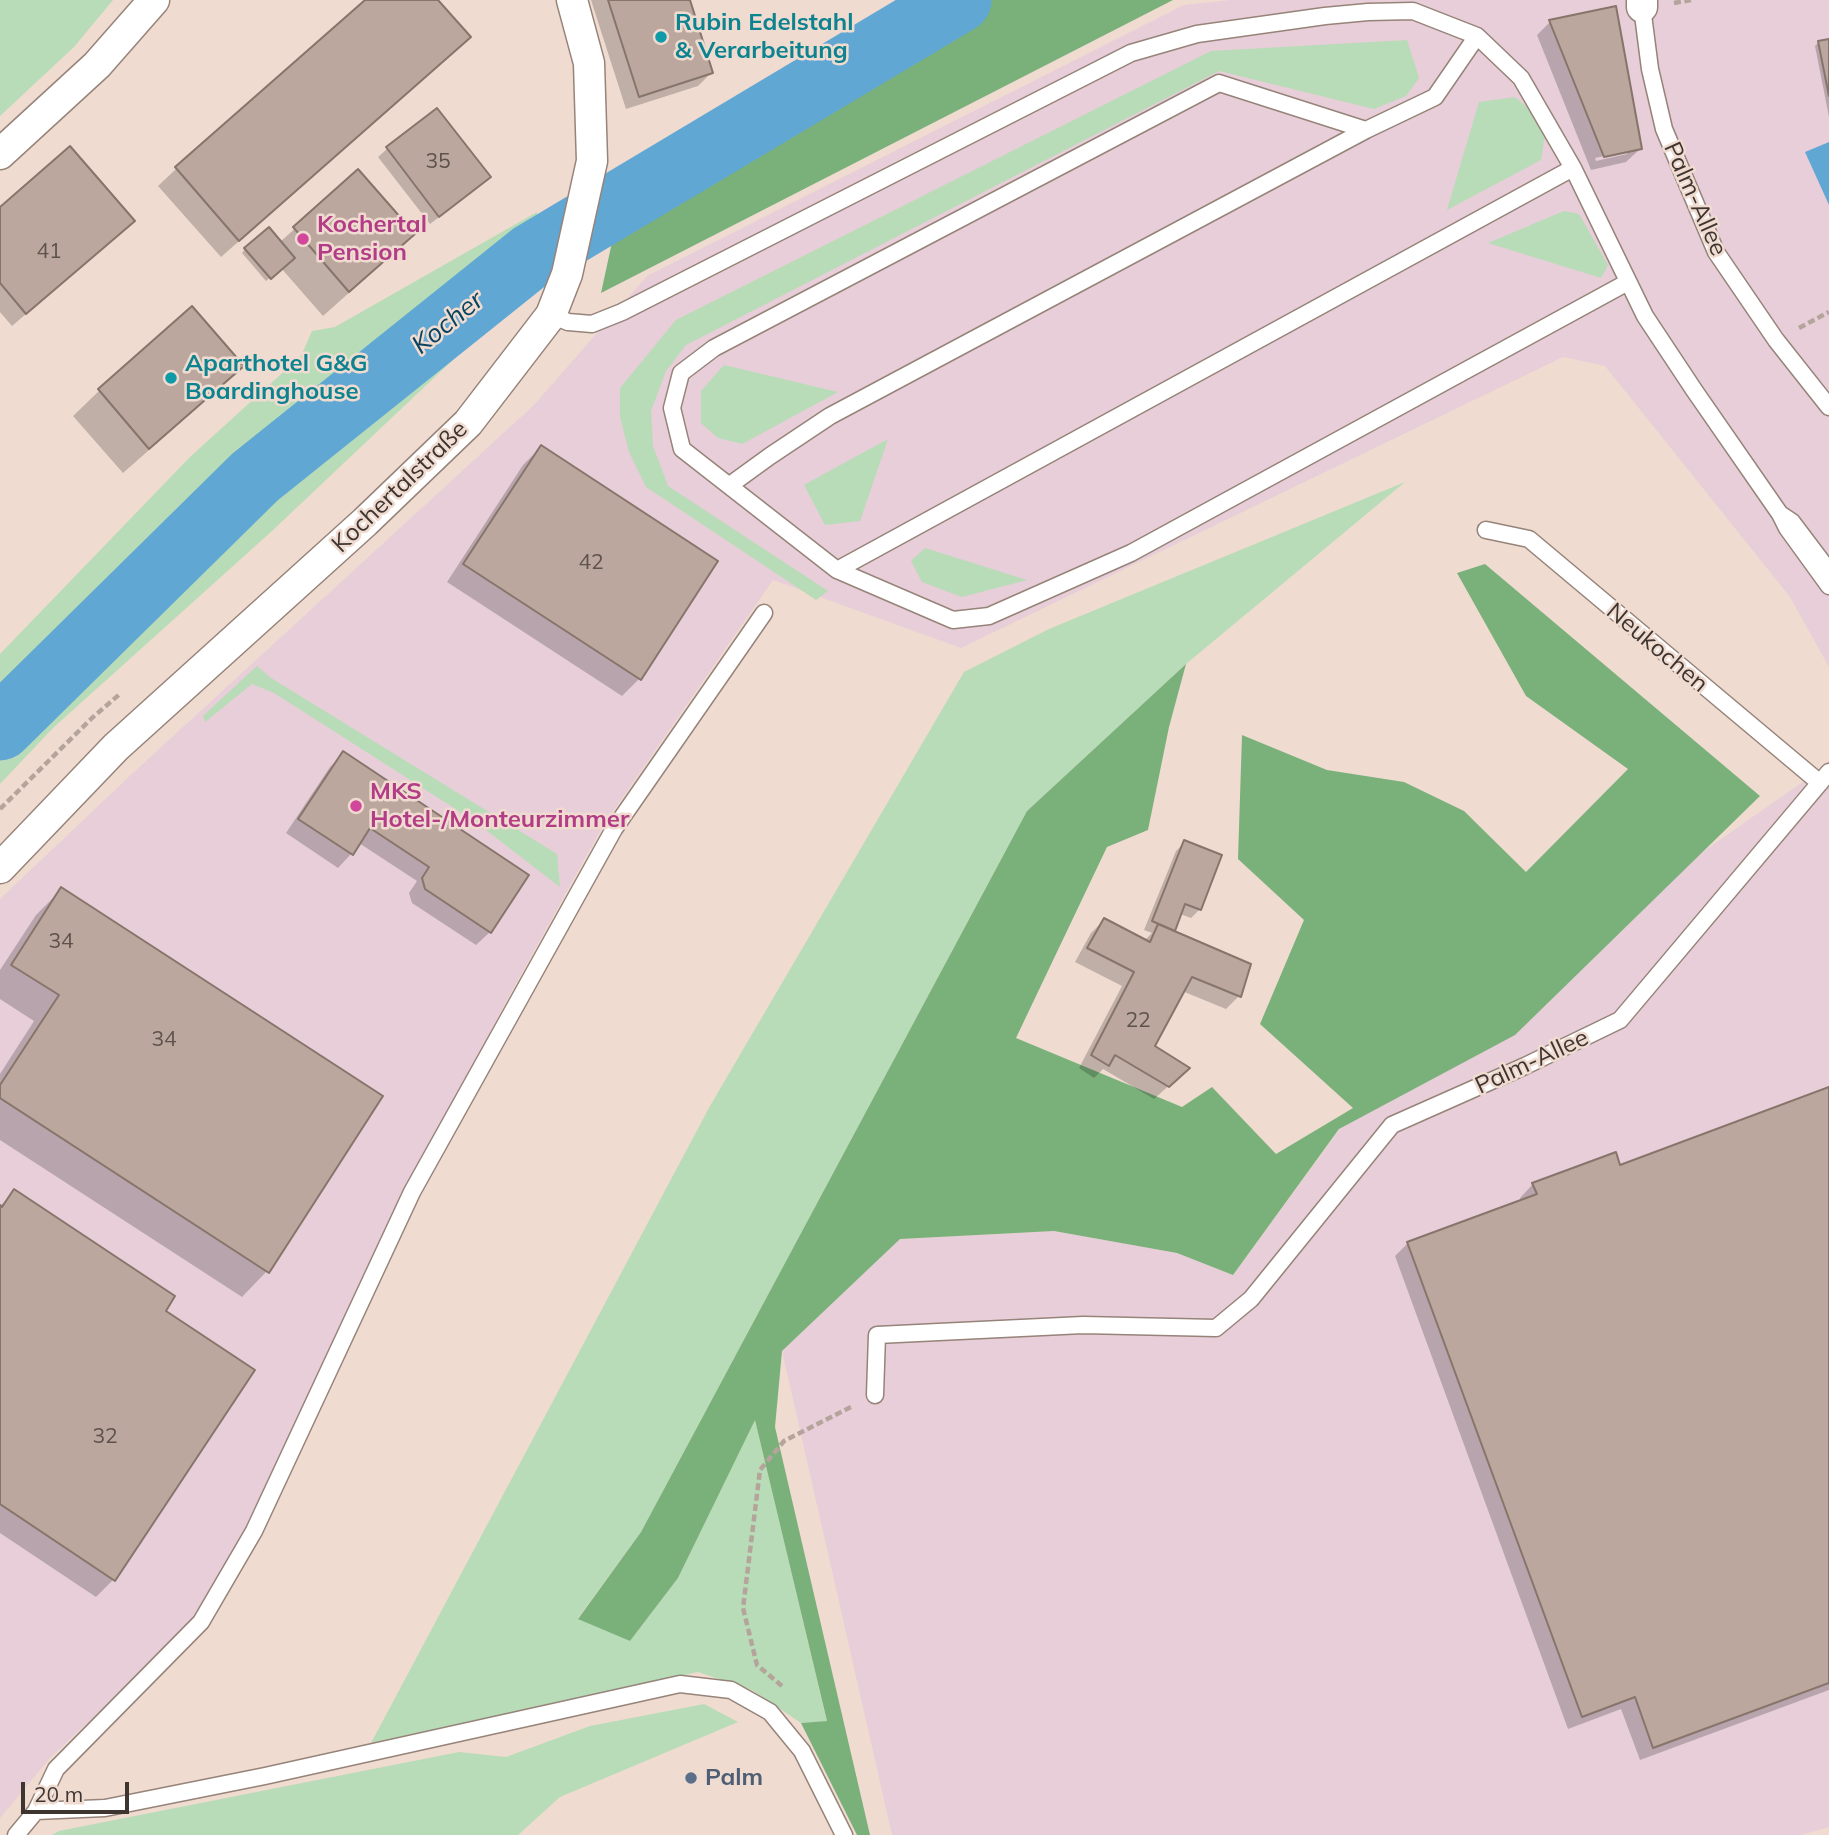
<!DOCTYPE html>
<meta charset="utf-8">
<style>
body{margin:0}
#map{position:relative;width:1829px;height:1835px;overflow:hidden;background:#f0dbd0;font-family:Mulish,sans-serif}
canvas{display:block}
.scale{position:absolute;left:21px;top:1782px;width:108px;height:32px;box-sizing:border-box;border:4px solid #3e3531;border-top:0;padding-left:9px;font-size:21px;line-height:24px;white-space:nowrap;color:#3e3531;-webkit-text-stroke:5px #f0dbd0;paint-order:stroke}
</style>
<div id="map">
<canvas width="1829" height="1835"></canvas>
<div class="scale">20 m</div>
</div>
<script>
const ctx = document.querySelector('canvas').getContext('2d');
ctx.lineJoin = 'round';
function fillPath(path, color) { ctx.fillStyle = color; ctx.fill(path, 'evenodd'); }
const toPath = rows => new Path2D(rows.map(r => 'M' + r).join(''));
function trace(path, color, width, dash) { ctx.strokeStyle = color; ctx.lineWidth = width; ctx.lineCap = dash ? 'butt' : 'round'; ctx.setLineDash(dash || []); ctx.stroke(path); }
function drawText(font, color, halo, rows, align = 'center') {
  ctx.font = font + ' Mulish,sans-serif'; ctx.lineWidth = 5; ctx.setLineDash([]); ctx.textBaseline = 'middle'; ctx.strokeStyle = halo; ctx.fillStyle = color; for (const [text, x, y, turn = 0] of rows) {
    ctx.save(); ctx.translate(x, y); ctx.rotate((+turn || 0) * Math.PI / 180); ctx.textAlign = isNaN(turn) ? turn : align; if (halo) ctx.strokeText(text, 0, 0); ctx.fillText(text, 0, 0); ctx.restore();
  }
}
const industrial = toPath([
 [1231,0,1829,0,1829,667,1790,597,1605,366,1563,357,961,648,773,580,603,826,502,1009,335,1336,251,1537,201,1616,50,1758,0,1818,0,899,134,772,534,405,647,276,1184,5],
 [1829,760,1829,1827,1801,1835,892,1835,782,1351,900,1239,1054,1231,1177,1253,1233,1275,1375,1081,1807,779]
]);
const green = toPath([
 [0,0,113,0,74,47,0,116],
 [1407,40,1419,78,1406,96,1374,109,1219,71,686,345,666,371,651,411,653,446,668,486,828,591,816,600,646,487,629,452,620,417,620,388,676,320,1211,51],
 [1515,97,1547,124,1541,160,1447,210,1479,102],
 [1564,211,1579,214,1608,265,1601,278,1488,243],
 [537,212,534,240,491,324,272,531,53,728,0,784,0,654,190,457,301,356,312,331,335,327],
 [724,365,838,392,742,444,718,438,701,423,701,391],
 [888,439,860,521,825,525,804,485],
 [1405,482,1186,664,1027,811,641,1532,578,1618,630,1641,678,1578,755,1419,827,1722,801,1723,752,1690,698,1672,370,1745,710,1106,964,672,1049,629],
 [925,548,1027,580,962,597,922,582,911,561],
 [257,666,271,678,557,854,560,887,473,820,274,693,252,684,205,722,203,716],
 [704,1704,738,1722,560,1797,518,1835,52,1835,59,1831,459,1752,506,1757,590,1726]
]);
const forest = toPath([
 [917,0,1173,0,601,293,627,173],
 [1485,564,1760,796,1515,1035,1339,1129,1233,1275,1177,1253,1054,1231,900,1239,782,1351,775,1427,870,1835,857,1835,801,1723,827,1721,755,1420,678,1578,630,1641,578,1619,641,1532,1027,811,1186,664,1169,727,1148,830,1107,847,1016,1038,1182,1107,1212,1087,1276,1154,1353,1108,1260,1024,1304,920,1238,859,1242,735,1327,770,1404,782,1464,811,1526,872,1628,769,1526,696,1457,573]
]);
const water = toPath([
 [1829,142,1829,205,1805,152]
]);
const shadow = toPath([
 [368,0,436,0,469,37,451,55,221,257,158,186,176,169],
 [591,0,689,0,711,73,698,86,626,109],
 [1615,8,1640,149,1626,162,1591,170,1537,35,1550,22],
 [1627,151,1627,154,1596,161,1595,158],
 [1829,40,1829,117,1815,46,1819,42],
 [437,110,488,177,480,186,430,224,378,157,387,149],
 [358,172,412,234,387,259,323,316,281,268,266,281,242,253,245,249,280,242],
 [0,209,119,234,12,326,0,312],
 [192,309,242,366,216,391,123,473,73,416,99,391],
 [541,447,639,679,622,696,447,582,523,465],
 [343,754,490,932,476,945,412,903,409,893,417,881,359,843,351,854,338,868,286,833,330,767],
 [1184,843,1200,909,1191,918,1180,914,1171,932,1239,996,1226,1009,1182,991,1152,1047,1174,1081,1154,1099,1103,1069,1094,1078,1079,1068,1122,986,1075,962,1091,933,1104,920,1144,941,1152,933,1144,930,1176,851],
 [62,889,267,1271,242,1297,0,1140,0,1074,34,1021,0,999,0,970,36,915],
 [1829,1089,1829,1690,1640,1760,1621,1709,1568,1729,1395,1256,1408,1243,1521,1202,1520,1198,1533,1184,1619,1167],
 [15,1192,163,1311,114,1579,96,1597,0,1533,0,1206]
]);
const river = toPath([
 [0,728,255,477,531,256,959,0]
]);
const building = toPath([
 [365,0,438,0,471,37,239,241,175,167,365,0],
 [608,0,690,0,713,73,639,97,608,0],
 [1616,6,1642,149,1604,157,1549,20,1616,6],
 [1829,39,1829,96,1818,41,1829,39],
 [437,108,491,177,439,217,386,147,437,108],
 [70,146,135,221,26,314,0,283,0,207,70,146],
 [358,169,415,234,349,292,293,227,358,169],
 [269,227,295,258,271,279,244,248,269,227],
 [192,306,244,366,149,449,98,389,192,306],
 [541,445,718,561,641,680,463,564,541,445],
 [343,751,529,875,491,933,425,889,422,878,429,867,370,828,353,855,298,819,343,751],
 [1184,840,1222,855,1201,910,1185,904,1175,931,1152,921,1184,840],
 [61,887,383,1096,269,1273,0,1098,0,1085,59,995,11,965,61,887],
 [1104,918,1150,942,1158,924,1251,964,1241,997,1192,977,1155,1046,1190,1068,1169,1087,1115,1055,1109,1066,1091,1055,1134,972,1087,948,1104,918],
 [1829,1087,1829,1683,1653,1748,1635,1697,1582,1717,1407,1242,1537,1194,1532,1183,1616,1152,1620,1165,1829,1087],
 [14,1189,175,1296,166,1311,255,1370,115,1581,0,1504,0,1205,2,1207,14,1189]
]);
const path = toPath([
 [1674,3,1691,0],
 [1799,328,1829,312],
 [0,809,92,718,121,693],
 [782,1686,757,1665,743,1608,760,1470,784,1441,853,1406]
]);
const lane = toPath([
 [1642,7,1650,69,1664,129,1716,252,1776,340,1829,407],
 [1477,36,1435,97,1366,130,1219,83,714,348,681,373,672,408,682,449,837,570,953,620,989,616,1131,553,1628,282],
 [551,315,568,322,592,324,622,312,1131,53,1197,34,1325,16,1368,12,1413,11,1477,36,1521,78,1573,168,1645,316,1694,390,1780,514],
 [730,485,770,456,830,416,1366,130],
 [1486,530,1529,539,1820,783],
 [837,570,1573,168],
 [1829,571,1792,522,1780,514,1787,528,1829,586],
 [875,1395,877,1335,1083,1325,1216,1328,1251,1299,1392,1125,1525,1066,1620,1020,1829,772],
 [36,1811,105,1808,265,1776,680,1684,731,1690,770,1712,802,1751,844,1835],
 [16,1835,36,1811,56,1769,201,1622,254,1531,412,1192,614,829,764,613]
]);
const street = toPath([
 [1642,0,1642,7],
 [0,154,97,65,154,0],
 [0,868,116,747,365,522,468,423,551,315,567,274,592,161,589,63,572,0]
]);
const markers = [
 [661,37,7,"#0f9aa8"],
 [303,239,7,"#d1479c"],
 [171,378,7,"#0f9aa8"],
 [356,806,7,"#d1479c"],
 [691,1778,7,"#5c6f8a"]
];
const numberNames = [
 ["35",438,162],
 ["41",49,252],
 ["42",591,563],
 ["34",61,942],
 ["22",1138,1021],
 ["34",164,1040],
 ["32",105,1437]
];
const cultureNames = [
 ["Rubin Edelstahl",675,23],
 ["& Verarbeitung",675,51],
 ["Aparthotel G&G",185,364],
 ["Boardinghouse",185,392]
];
const streetNames = [
 ["Palm-Allee",1695,199,66],
 ["Kochertalstraße",400,487,-44],
 ["Neukochen",1657,648,40],
 ["Palm-Allee",1532,1062,-25]
];
const hotelNames = [
 ["Kochertal",317,225],
 ["Pension",317,253],
 ["MKS",370,792],
 ["Hotel-/Monteurzimmer",370,820]
];
const serviceNames = [
 ["Palm",705,1778]
];
const waterNames = [
 ["Kocher",448,323,-39]
];
fillPath(industrial, '#e7ced8');
fillPath(green, '#b8dcb7');
fillPath(forest, '#7ab17b');
fillPath(water, '#61a7d4');
fillPath(shadow, '#0003');
trace(river, '#61a7d4', 65);
fillPath(building, '#bba79d');
trace(building, '#87746a', 2);
trace(lane, '#968379', 19);
trace(street, '#968379', 33);
trace(path, '#b5a49b', 4.5, [7, 3.5]);
trace(lane, '#fff', 16);
trace(street, '#fff', 30);
for (const [x, y, r, color] of markers) { const dot = new Path2D(); dot.arc(x, y, r, 0, 2 * Math.PI); ctx.fillStyle = color; ctx.fill(dot); trace(dot, '#f0dbd0', 2.5); }
drawText('21px', '#5d524c', null, numberNames);
drawText('bold 24px', '#0d838f', '#f0dbd0', cultureNames, 'left');
drawText('24px', '#3e3531', '#f0dbd0', streetNames);
drawText('bold 24px', '#b23c85', '#f0dbd0', hotelNames, 'left');
drawText('bold 24px', '#4e5e75', '#f0dbd0', serviceNames, 'left');
drawText('italic 26px', '#084361', '#f0dbd0', waterNames);
</script>
